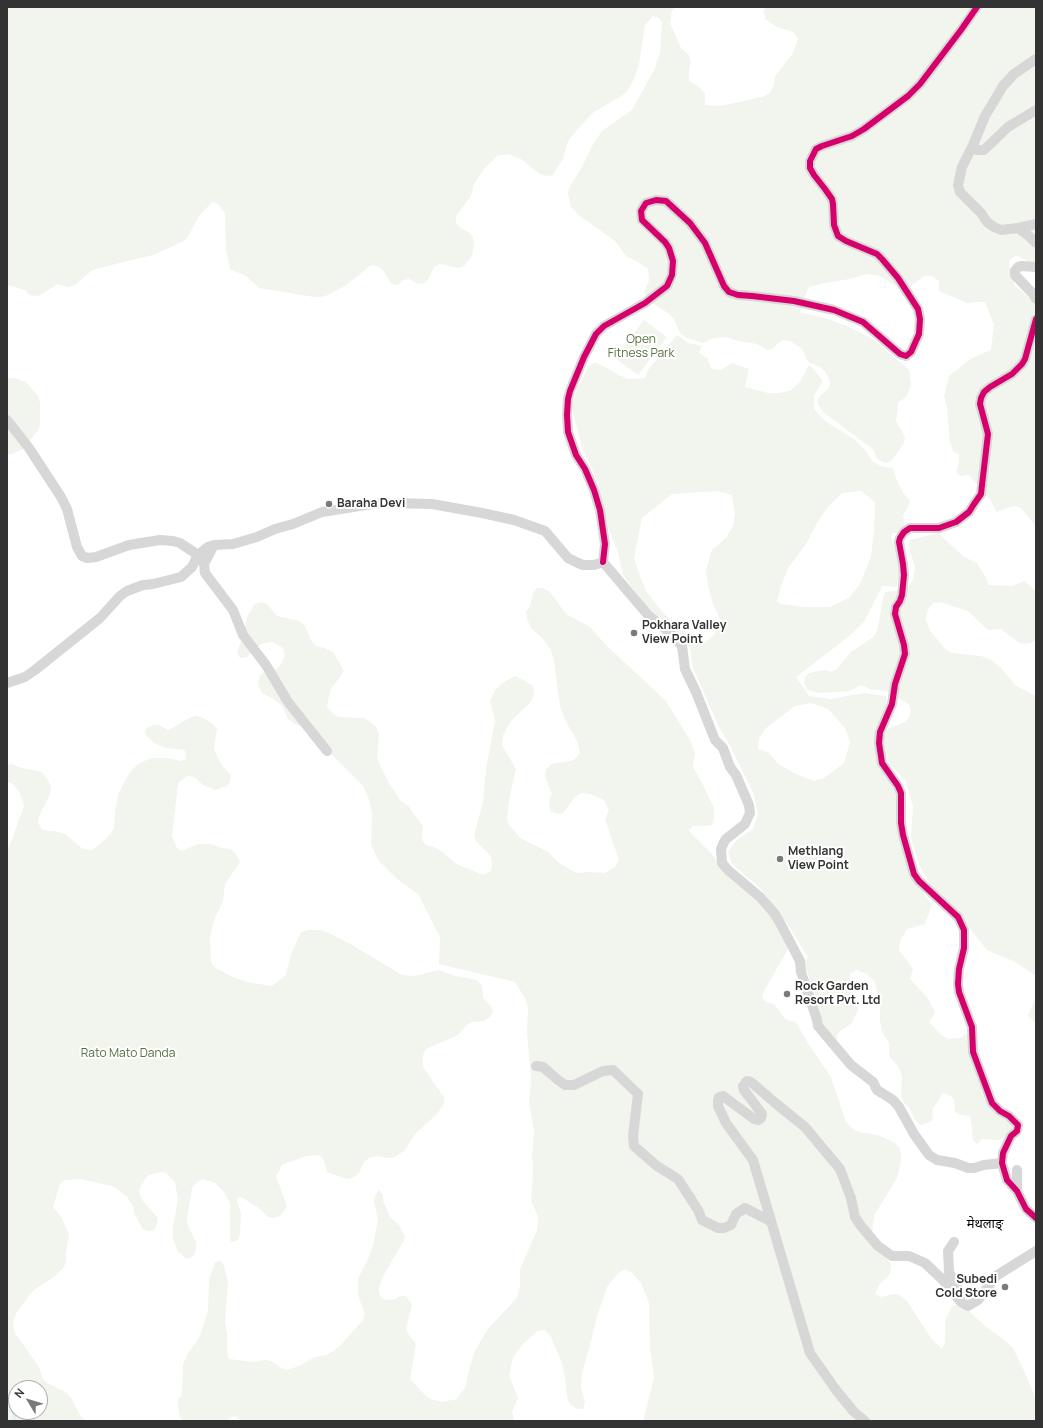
<!DOCTYPE html>
<meta charset="utf-8">
<style>
body{margin:0}
#map{position:relative;width:1043px;height:1428px;overflow:hidden;background:#fff;font-family:Manrope,sans-serif}
canvas{display:block}
.frame{position:absolute;inset:0;border:8px solid #333;pointer-events:none}
.north{position:absolute;left:8px;top:1380px;width:40px;height:40px;box-sizing:border-box;background:#fff;border:1px solid #adadad;border-radius:50%;rotate:308deg;font-size:11px;font-weight:700;line-height:16px;text-align:center;color:#333}
.north::after{content:'';display:block;margin:auto;width:14px;height:18px;background:#7a7a7a;clip-path:polygon(50% 0,100% 100%,50% 72%,0 100%)}
</style>
<div id="map">
<canvas width="1043" height="1428"></canvas>
<div class="frame"></div>
<div class="north">N</div>
</div>
<script>
const ctx = document.querySelector('canvas').getContext('2d');
ctx.lineJoin = 'round';
function fillPath(path, color) { ctx.fillStyle = color; ctx.fill(path, 'evenodd'); }
const toPath = rows => new Path2D(rows.map(r => 'M' + r).join(''));
function trace(path, color, width, dash) { ctx.strokeStyle = color; ctx.lineWidth = width; ctx.lineCap = dash ? 'butt' : 'round'; ctx.setLineDash(dash || []); ctx.stroke(path); }
function drawText(font, color, halo, rows, align = 'center') {
  ctx.font = font + ' Manrope,"Noto Sans Devanagari",sans-serif'; ctx.lineWidth = 4; ctx.setLineDash([]); ctx.textBaseline = 'middle'; ctx.strokeStyle = halo; ctx.fillStyle = color; for (const [text, x, y, turn = 0] of rows) {
    ctx.save(); ctx.translate(x, y); ctx.rotate((+turn || 0) * Math.PI / 180); ctx.textAlign = isNaN(turn) ? turn : align; if (halo) ctx.strokeText(text, 0, 0); ctx.fillText(text, 0, 0); ctx.restore();
  }
}
const green = toPath([
 [7,7,676,7,672,10,670,23,681,48,689,55,691,62,689,69,689,81,699,87,705,94,705,105,720,106,762,97,770,93,774,85,775,76,793,53,798,39,793,32,777,27,765,19,764,11,766,7,1036,7,1036,262,1033,264,1016,255,1009,261,1010,271,1015,286,1035,303,1036,546,1035,525,1021,508,1014,506,996,512,991,501,969,475,960,476,956,472,959,462,959,455,953,451,950,442,947,407,944,396,949,376,972,358,991,350,994,325,985,302,977,302,967,303,939,291,939,281,932,276,924,276,908,288,896,286,879,276,867,274,850,279,830,282,809,287,803,300,800,312,828,319,849,327,873,339,909,370,911,384,907,396,898,403,896,421,905,437,904,443,892,460,886,463,880,461,876,457,874,451,870,447,823,412,817,402,820,396,829,388,830,382,825,371,820,367,810,363,806,359,804,353,801,348,790,341,783,340,778,343,774,348,768,350,757,344,738,341,726,337,714,338,703,343,685,337,680,333,674,319,668,313,651,302,647,298,644,292,649,281,648,269,638,262,626,256,615,241,580,216,571,207,568,194,569,188,582,167,592,146,602,131,632,110,654,70,660,53,662,23,659,18,653,16,645,25,639,64,634,79,628,90,623,95,594,112,581,125,568,141,563,159,553,175,547,176,541,175,521,159,509,154,497,156,484,169,474,184,471,196,456,216,456,222,459,227,470,233,473,238,474,244,472,256,464,266,459,268,440,264,434,267,429,278,425,283,418,284,409,279,403,280,398,285,392,284,382,269,377,266,371,265,345,286,328,295,321,297,314,297,259,288,246,276,230,269,226,250,225,213,218,204,212,202,199,216,187,238,182,242,153,255,95,269,90,272,75,285,68,287,57,284,41,295,35,296,29,295,25,290,7,285],
 [644,320,667,337,638,375,615,358],
 [677,335,688,343,702,346,699,353,708,358,708,361,712,369,721,370,732,363,749,369,745,387,768,393,780,393,791,390,799,383,805,373,807,368,810,365,823,381,814,395,814,409,825,421,854,439,865,450,873,462,883,467,893,468,896,478,903,493,910,500,909,505,903,516,905,526,898,533,893,533,891,537,898,553,900,581,896,587,882,586,864,622,847,638,796,677,809,696,831,699,864,693,886,696,887,709,876,729,874,744,876,752,894,784,897,797,896,823,904,855,924,894,932,905,925,924,907,929,900,941,899,950,913,969,910,979,927,997,932,1006,935,1013,929,1022,941,1035,948,1039,960,1038,966,1034,969,1036,968,1045,983,1096,993,1112,1012,1124,1016,1133,1000,1140,982,1139,977,1144,973,1140,972,1128,970,1116,960,1115,955,1112,954,1099,949,1095,943,1093,938,1101,933,1108,932,1121,921,1125,915,1120,910,1109,904,1103,901,1095,902,1076,898,1066,889,1056,889,1043,882,1032,880,1020,880,1006,875,982,867,974,857,970,850,973,850,980,852,989,856,997,858,1010,852,1023,838,1033,836,1042,823,1026,809,989,809,976,804,964,808,957,786,922,761,889,732,864,728,852,736,841,753,829,758,814,754,794,729,744,719,727,693,668,690,647,681,636,650,612,623,575,618,552,608,528,595,476,582,447,573,413,573,403,576,391,589,366,595,362,627,379,645,378,648,370,656,360],
 [718,491,732,495,735,514,733,526,726,538,712,550,706,570,708,586,713,604,721,621,714,635,705,642,690,635,665,615,646,591,638,571,634,558,642,518,672,494],
 [861,491,875,502,874,530,871,556,860,584,849,598,830,607,804,607,780,604,777,601,781,586,788,568,806,544,817,523,827,508,842,493],
 [811,703,828,709,845,728,850,742,844,763,824,778,814,781,794,773,778,764,769,753,758,749,759,738,766,728,795,706],
 [7,378,14,378,26,382,38,396,40,403,40,423,39,429,23,449,12,454,7,454],
 [938,533,964,557,977,563,986,578,988,585,1013,586,1024,581,1036,591,1036,640,1031,643,1025,644,1019,643,1001,629,988,630,968,611,940,602,933,603,929,608,927,613,926,620,931,632,945,649,951,653,981,656,993,661,1001,668,1015,685,1036,696,1036,976,1013,961,987,950,956,911,931,886,919,864,911,838,913,807,906,781,890,765,881,744,882,736,888,729,905,722,909,717,911,711,909,704,898,698,893,693,879,690,872,690,861,685,849,691,819,693,808,690,804,683,805,677,809,673,825,670,831,672,836,670,851,652,872,638,876,633,878,627,883,598,885,592,906,590,913,580,915,568,909,546,910,540],
 [537,588,543,588,550,592,563,610,568,615,590,627,606,645,665,700,690,740,695,753,693,767,701,781,714,808,714,819,712,825,703,826,693,826,689,831,710,852,722,868,759,900,774,919,788,942,787,951,764,991,762,998,766,1002,774,1004,786,1020,796,1022,809,1045,831,1077,846,1122,854,1130,862,1133,868,1133,880,1136,895,1143,899,1147,901,1153,901,1161,897,1178,875,1214,873,1223,872,1234,874,1242,891,1264,890,1274,879,1285,875,1294,882,1297,889,1295,898,1294,907,1301,931,1338,942,1349,945,1342,945,1321,952,1306,958,1305,968,1310,985,1326,1003,1339,1013,1348,1025,1373,1036,1399,1036,1421,643,1421,654,1377,650,1348,649,1303,641,1283,632,1273,625,1269,618,1273,607,1287,599,1310,592,1337,582,1374,581,1387,585,1402,583,1409,577,1409,570,1405,567,1397,565,1377,562,1364,551,1337,545,1330,538,1331,525,1342,513,1357,509,1376,518,1398,512,1412,514,1421,242,1421,234,1416,226,1421,183,1421,180,1417,178,1405,178,1399,182,1395,183,1364,188,1353,199,1338,208,1311,209,1280,215,1262,221,1261,224,1266,228,1283,225,1321,227,1334,227,1352,229,1359,253,1362,265,1360,271,1361,281,1368,287,1370,299,1366,315,1357,327,1355,340,1346,363,1320,365,1314,358,1295,358,1279,369,1257,373,1245,378,1220,374,1202,375,1195,379,1190,383,1195,383,1201,390,1217,399,1225,405,1236,403,1242,383,1276,379,1288,379,1294,383,1299,389,1300,395,1299,400,1296,406,1296,412,1305,406,1329,409,1335,416,1344,410,1379,426,1396,431,1399,442,1402,457,1399,466,1386,467,1378,474,1353,480,1342,488,1329,517,1298,520,1285,520,1269,537,1230,538,1216,531,1201,533,1173,532,1154,534,1131,529,1101,531,1078,527,1033,528,1008,525,998,515,982,439,964,440,937,418,894,397,879,379,861,371,845,372,814,370,802,363,786,321,744,311,730,295,724,288,719,282,706,272,698,263,694,259,688,258,682,260,676,265,671,277,669,281,664,285,656,283,648,272,642,264,643,256,647,247,657,240,658,237,652,243,636,247,617,255,604,261,602,267,604,277,616,299,621,305,626,312,642,316,646,324,648,333,652,344,671,340,677,330,690,327,707,331,712,338,717,363,718,370,721,376,727,379,734,377,757,379,763,390,785,401,801,408,806,423,826,422,840,426,845,434,847,443,852,456,864,483,875,488,873,491,871,492,864,491,857,487,852,476,841,474,835,483,802,486,769,495,721,490,701,495,690,502,683,515,676,527,682,533,686,534,695,530,703,512,720,503,735,502,745,516,769,509,800,507,819,509,825,520,838,547,851,559,863,574,872,579,873,589,872,605,873,615,867,619,860,605,819,609,810,604,800,590,794,581,793,575,797,563,813,556,814,550,811,549,801,552,794,545,776,546,769,552,764,574,760,580,753,578,743,565,720,560,706,554,661,551,650,544,640,531,628,527,619,526,612,530,606,533,593],
 [197,716,203,718,213,724,217,729,214,748,216,754,222,765,231,775,230,781,227,786,215,790,203,785,194,777,188,776,182,780,178,784,172,836,177,848,182,851,198,844,211,844,222,848,231,849,235,853,240,862,225,884,223,901,215,918,210,937,211,962,214,967,231,976,247,982,272,986,286,975,291,954,301,932,308,930,320,930,331,934,352,945,402,975,415,976,438,970,455,976,473,979,478,981,482,986,483,998,491,1006,493,1012,490,1017,484,1021,472,1022,467,1025,458,1035,426,1049,423,1055,423,1067,444,1097,444,1103,437,1114,415,1134,405,1150,395,1157,389,1158,376,1156,369,1158,364,1162,359,1173,354,1177,347,1179,327,1172,324,1161,320,1155,307,1156,283,1164,276,1176,287,1206,284,1211,280,1216,274,1218,268,1217,259,1208,241,1197,239,1197,237,1200,241,1214,240,1234,238,1240,231,1242,230,1236,230,1203,224,1192,215,1183,202,1179,196,1183,192,1188,187,1219,188,1226,196,1242,196,1251,193,1256,187,1259,178,1252,173,1240,173,1227,178,1200,175,1182,166,1173,161,1172,149,1175,145,1179,139,1190,140,1196,143,1201,158,1218,157,1224,154,1230,148,1231,142,1228,134,1213,133,1206,127,1197,117,1189,112,1186,81,1179,65,1180,60,1184,53,1207,61,1217,69,1234,66,1253,66,1261,64,1267,55,1276,34,1290,29,1296,16,1313,13,1323,15,1333,39,1367,43,1379,47,1383,66,1392,70,1396,80,1415,86,1421,7,1421,7,850,11,842,24,806,20,793,12,783,7,782,7,765,12,764,18,767,42,772,49,782,51,788,50,794,39,816,38,823,42,829,48,831,54,831,65,834,83,849,92,850,106,839,114,829,115,812,118,795,127,777,134,768,138,764,151,758,168,758,180,761,186,759,185,750,166,748,154,743,145,734,146,728,153,725,158,725,169,730,191,717],
 [16,1388,40,1388,40,1412,16,1412],
 [1036,996,1036,1023,1028,1016]
]);
const stream = toPath([
 [9,1402,16,1421]
]);
const minor = toPath([
 [1036,59,1014,74,1003,86,985,116,973,145,962,167,958,185,960,192,981,213,987,222,994,227,1001,230,1018,228,1029,236,1036,243],
 [973,145,977,150,984,150,1008,127,1036,110],
 [1018,228,1036,224],
 [1036,267,1021,266,1018,267,1015,271,1015,275,1033,294,1036,299],
 [1036,319,1025,359,1022,364,1012,374,990,387,984,392,981,398,980,404,988,434,982,485,981,494,974,504,969,512,956,522,939,528,910,528,904,532,900,538,899,542,903,564,904,575,902,595,900,601,896,607,895,614,904,645,905,654,895,684,892,704,880,732,879,743,882,763,898,786,901,793,901,823,903,835,914,874,919,881,958,917,964,930,964,948,959,969,958,984,959,992,972,1027,973,1052,992,1103,1000,1111,1009,1116,1018,1125,1017,1131,1011,1136,1003,1153,1002,1163,1007,1180,1017,1191,1026,1209,1036,1218],
 [7,420,29,448,61,497,67,509,77,547,82,556,87,558,96,557,129,545,160,540,173,541,180,543,198,555],
 [214,545,204,564,205,573,233,610,243,635,266,665,288,702,327,751],
 [603,562,605,544,600,510,594,490,585,469,576,455,568,432,567,415,568,399,570,391,584,357,596,334,604,326,645,303,667,286,672,275,673,261,669,248,665,242,642,220,641,211,646,203,656,200,666,201,690,223,705,243,724,286,729,292,738,295,752,296,794,301,834,310,863,322,900,354,906,356,911,352,919,334,920,319,918,309,898,278,882,259,877,254,846,241,838,236,834,225,833,204,832,199,825,189,814,175,810,168,810,161,816,149,822,146,852,136,864,129,908,96,920,84,961,30,977,7],
 [603,562,648,615,671,634,682,646,685,669,696,692,715,740,723,748,730,767,736,775,749,805,750,813,745,824,726,839,724,842,721,849,722,863,728,870,760,897,774,913,779,921,800,961,801,972,817,1020,818,1026,851,1065,873,1082,877,1090,893,1100,899,1107,914,1134,929,1155,937,1160,955,1163,968,1168,974,1168,984,1165,1002,1163],
 [7,683,25,677,35,670,100,618,120,596,127,591,143,585,153,584,181,577,192,567,198,555,208,547,214,545,233,544,257,537,275,529,293,524,322,512,372,504,392,503,432,504,482,513,514,520,545,531,568,558,578,563,583,565,594,565,603,562],
 [536,1066,543,1067,558,1080,565,1085,574,1085,603,1071,613,1070,638,1094,633,1136,634,1146,657,1166,678,1179,698,1210,702,1220,718,1228,724,1228,731,1225,736,1214,745,1208,770,1221],
 [1017,1191,1017,1170],
 [954,1242,948,1251,949,1272,960,1292,960,1300],
 [865,1421,854,1412,836,1390,810,1353,753,1160,726,1123,718,1106,718,1101,719,1097,723,1096,754,1119,758,1120,761,1118,762,1114,744,1090,743,1086,747,1081,751,1082,774,1102,805,1127,840,1169,851,1198,855,1217,861,1226,878,1246,892,1256,909,1256,925,1263,942,1279,961,1302,968,1306,978,1300,996,1276,1036,1251]
]);
const cycleway = toPath([
 [1036,319,1025,359,1022,364,1012,374,990,387,984,392,981,398,980,404,988,434,982,485,981,494,974,504,969,512,956,522,939,528,910,528,904,532,900,538,899,542,903,564,904,575,902,595,900,601,896,607,895,614,904,645,905,654,895,684,892,704,880,732,879,743,882,763,898,786,901,793,901,823,903,835,914,874,919,881,958,917,964,930,964,948,959,969,958,984,959,992,972,1027,973,1052,992,1103,1000,1111,1009,1116,1018,1125,1017,1131,1011,1136,1003,1153,1002,1163,1007,1180,1017,1191,1026,1209,1036,1218],
 [603,562,605,544,600,510,594,490,585,469,576,455,568,432,567,415,568,399,570,391,584,357,596,334,604,326,645,303,667,286,672,275,673,261,669,248,665,242,642,220,641,211,646,203,656,200,666,201,690,223,705,243,724,286,729,292,738,295,752,296,794,301,834,310,863,322,900,354,906,356,911,352,919,334,920,319,918,309,898,278,882,259,877,254,846,241,838,236,834,225,833,204,832,199,825,189,814,175,810,168,810,161,816,149,822,146,852,136,864,129,908,96,920,84,961,30,977,7]
]);
const markers = [
 [329,504,4,"#7a7a7a"],
 [634,633,4,"#7a7a7a"],
 [780,859,4,"#7a7a7a"],
 [787,994,4,"#7a7a7a"],
 [1005,1287,4,"#7a7a7a"]
];
const parkNames = [
 ["Open",641,340],
 ["Fitness Park",641,354],
 ["Rato Mato Danda",128,1054]
];
const poiNames = [
 ["Baraha Devi",337,504],
 ["Pokhara Valley",642,626],
 ["View Point",642,640],
 ["Methlang",788,852],
 ["View Point",788,866],
 ["Rock Garden",795,987],
 ["Resort Pvt. Ltd",795,1001],
 ["Subedi",997,1280,"right"],
 ["Cold Store",997,1294,"right"]
];
const neighbourhoodNames = [
 ["मेथलाङ्",985,1224]
];
fillPath(green, '#f1f5ed');
trace(stream, '#ddebf3', 2);
trace(minor, '#d7d7d7', 10);
trace(cycleway, '#d6006c', 6);
for (const [x, y, r, color] of markers) { const dot = new Path2D(); dot.arc(x, y, r, 0, 2 * Math.PI); ctx.fillStyle = color; ctx.fill(dot); trace(dot, '#fff', 1.5); }
drawText('12px', '#56703f', '#fff', parkNames);
drawText('bold 12px', '#333', '#fff', poiNames, 'left');
drawText('13px', '#000', '#fff', neighbourhoodNames);
</script>
